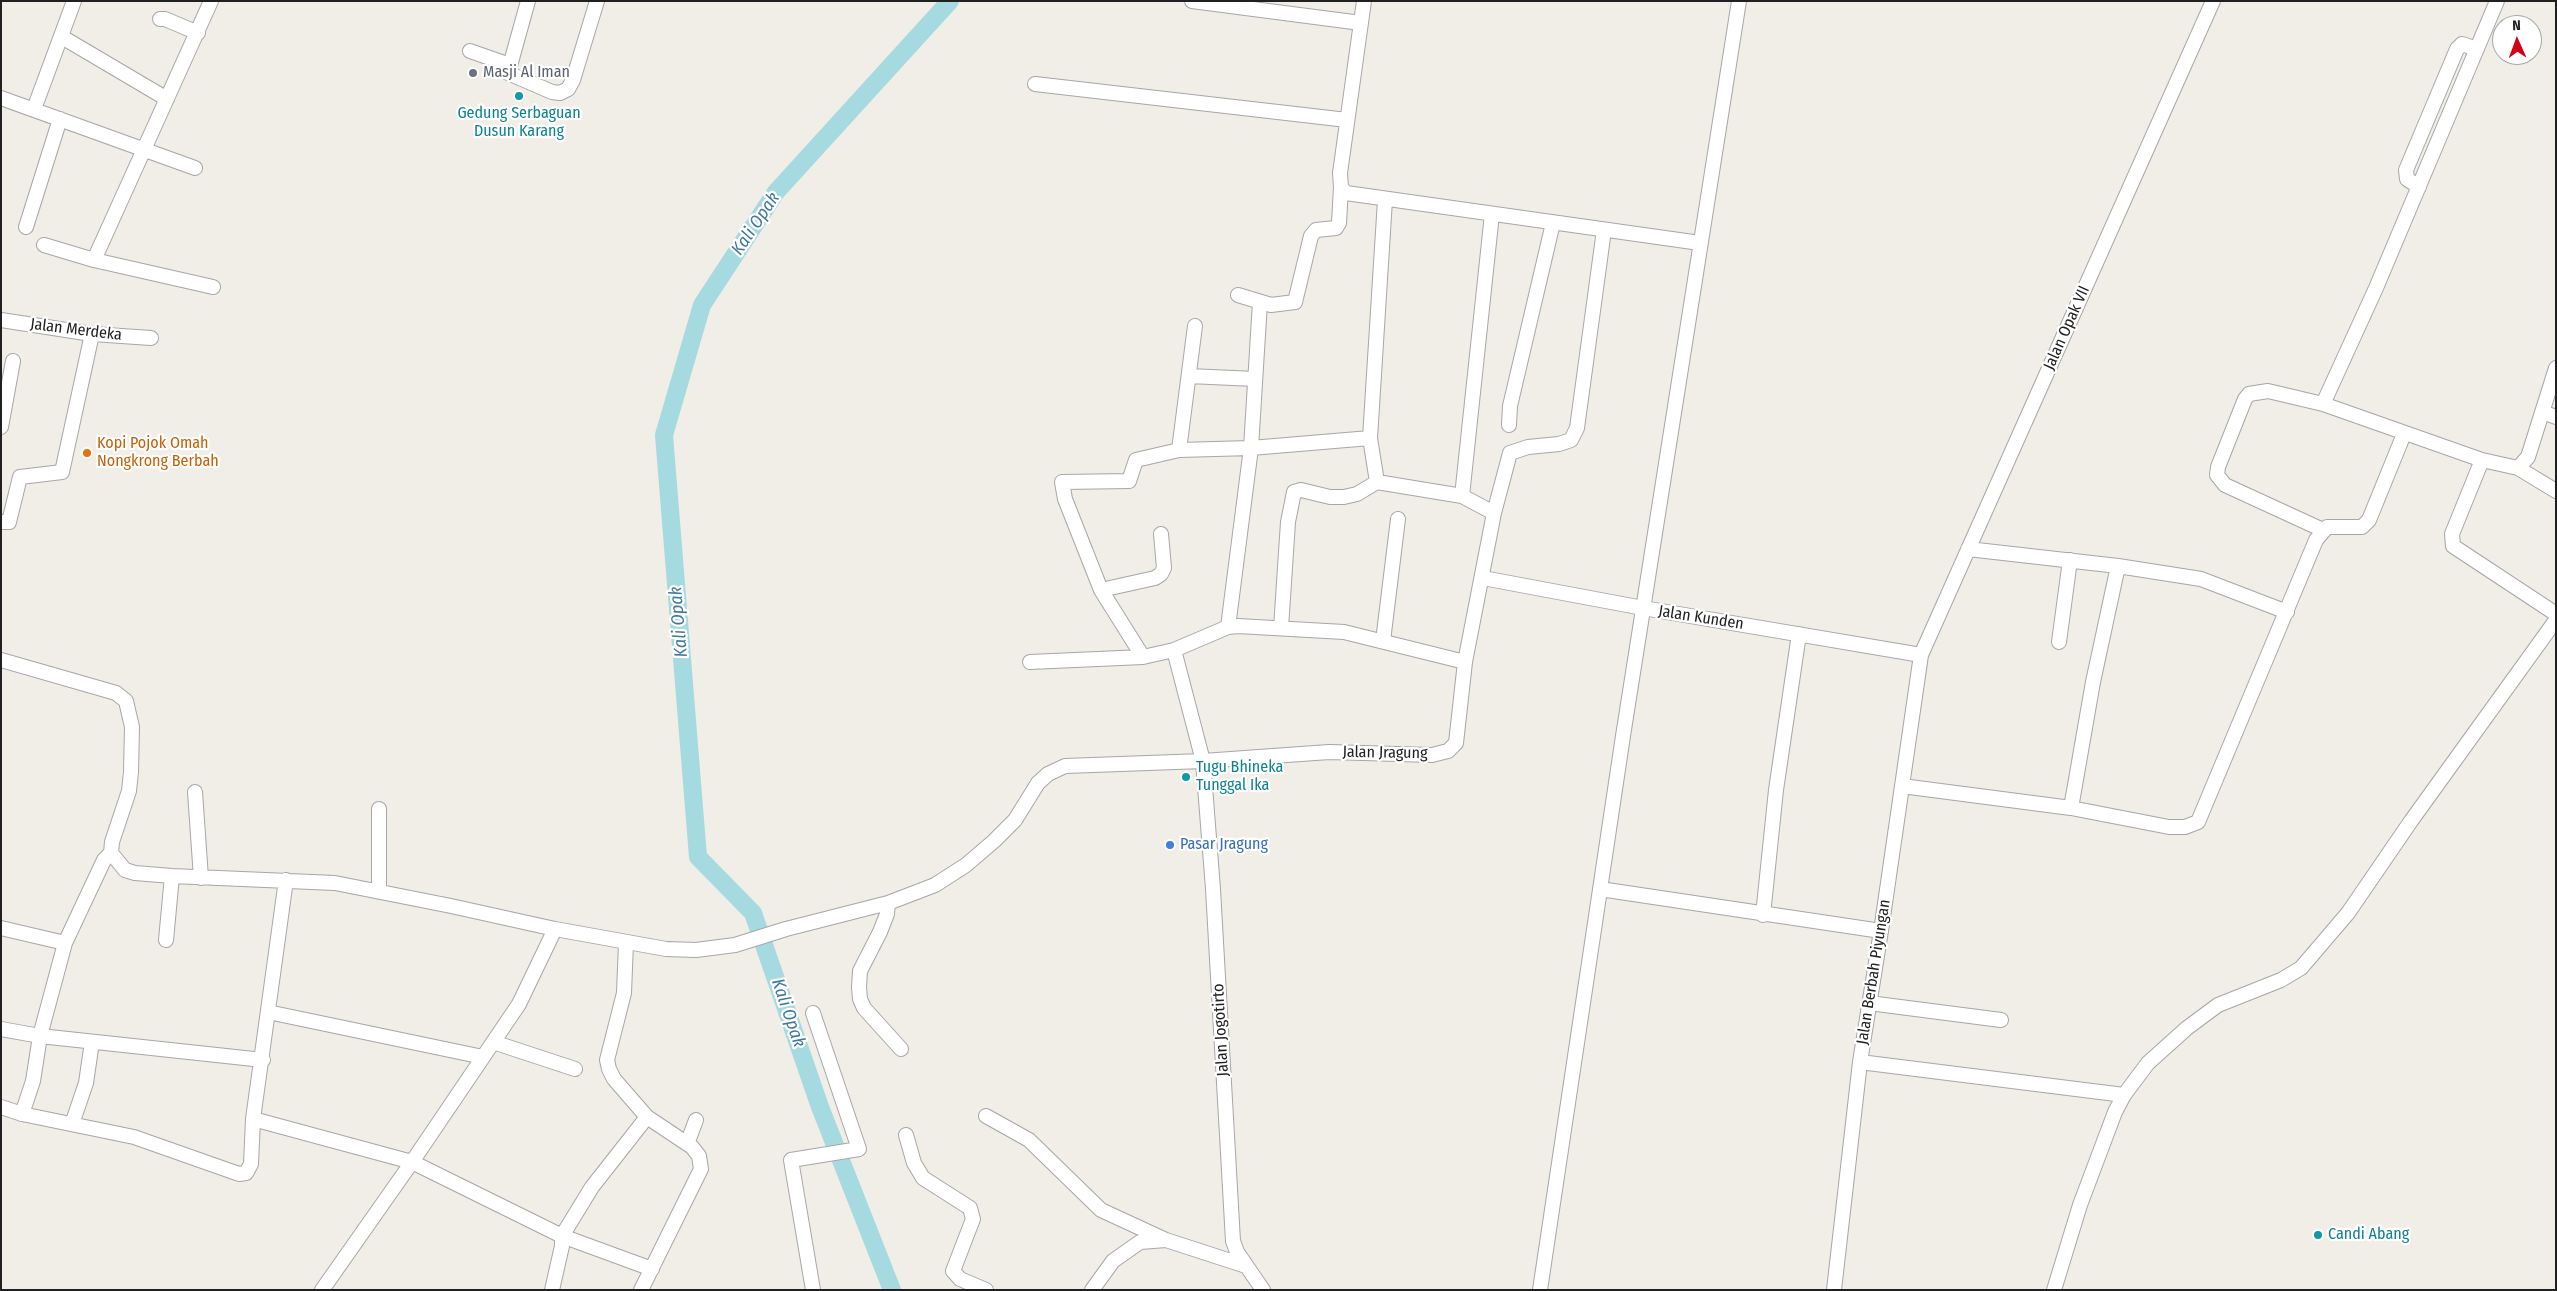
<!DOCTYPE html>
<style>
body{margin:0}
#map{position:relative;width:2557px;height:1291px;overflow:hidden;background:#f1ede7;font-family:"Fira Sans Condensed",sans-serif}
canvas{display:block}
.frame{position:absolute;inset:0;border:2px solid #202020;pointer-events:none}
.north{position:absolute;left:2492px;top:15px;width:50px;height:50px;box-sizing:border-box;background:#fff;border:1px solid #a6a6a6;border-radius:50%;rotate:358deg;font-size:14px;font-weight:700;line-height:20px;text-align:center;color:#202020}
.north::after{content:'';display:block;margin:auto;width:18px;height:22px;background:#d10016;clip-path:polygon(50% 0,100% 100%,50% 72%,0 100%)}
</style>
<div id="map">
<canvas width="2557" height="1291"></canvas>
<div class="frame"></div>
<div class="north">N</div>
</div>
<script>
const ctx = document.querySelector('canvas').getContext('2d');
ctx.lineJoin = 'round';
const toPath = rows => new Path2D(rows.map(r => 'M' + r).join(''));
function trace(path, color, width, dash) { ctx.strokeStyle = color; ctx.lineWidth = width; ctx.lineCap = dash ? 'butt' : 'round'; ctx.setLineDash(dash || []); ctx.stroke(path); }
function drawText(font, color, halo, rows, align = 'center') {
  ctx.font = font + ' "Fira Sans Condensed",sans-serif'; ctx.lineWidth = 4.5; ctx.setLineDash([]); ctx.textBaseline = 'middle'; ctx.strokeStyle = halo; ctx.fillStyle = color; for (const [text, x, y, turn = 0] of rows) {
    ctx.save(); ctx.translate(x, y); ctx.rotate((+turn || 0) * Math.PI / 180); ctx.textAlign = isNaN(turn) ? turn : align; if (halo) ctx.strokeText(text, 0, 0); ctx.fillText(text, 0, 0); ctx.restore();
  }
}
const river = toPath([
 [892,1290,820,1107,753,913,698,857,664,435,702,305,776,192,950,1]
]);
const minor = toPath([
 [528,1,508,73,552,92,560,93,568,89,573,80,597,1],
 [1192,1,1361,23],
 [1364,1,1340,173,1341,187,1346,193,1700,243],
 [2497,1,2376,288,2323,404,2482,460,2518,468,2528,457,2556,368],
 [160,19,165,19,198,33],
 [62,37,167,99],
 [470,51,510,65],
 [1035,84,1347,120],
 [1,98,195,168],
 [34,109,74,1],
 [2419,187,2407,179,2406,170,2457,49,2462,44,2477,49],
 [1385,200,1370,438,1377,482,1462,496,1494,513],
 [26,227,60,119],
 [44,245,94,260,211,1],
 [94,260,213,287],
 [1238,295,1271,305,1295,302,1311,236,1316,230,1336,228,1339,223,1341,187],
 [1,320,92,334,151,338],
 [1189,376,1255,379],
 [2323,404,2268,391,2249,394,2245,399,2218,467,2217,475,2225,485,2323,530],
 [2542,412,2556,417],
 [1509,425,1510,406,1553,223],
 [1,427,13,361],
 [1370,438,1251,448,1179,450,1136,460,1129,481,1062,482,1065,499,1101,590,1143,657,1174,650,1228,627,1238,626,1344,632,1465,662],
 [1179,450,1195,326],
 [2482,460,2452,534,2453,546,2556,614],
 [2518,468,2556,491],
 [1462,496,1492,214],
 [1,522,9,522,20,477,62,472,92,334],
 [1968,549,2118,566,2201,579,2287,612],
 [1483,578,1643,608,1921,655],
 [1101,590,1155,578,1161,574,1164,568,1161,534],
 [1228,627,1251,448,1260,302],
 [1281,628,1288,522,1294,492,1301,490,1330,497,1344,497,1357,494,1377,482],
 [1383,641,1398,519],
 [2059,642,2070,560],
 [1174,650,1203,761,1213,889,1233,1241,1237,1252,1263,1290],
 [1,660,116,693,126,701,132,727,131,772,129,791,112,842,111,853,125,870,135,873,172,876,335,883,451,906,555,929,666,949,696,950,735,945,786,929,888,903,935,885,966,865,994,841,1015,820,1038,783,1048,774,1065,766,1203,761,1329,752,1432,755,1448,751,1456,743,1465,662,1494,513,1510,453,1528,447,1559,444,1571,440,1577,428,1604,230],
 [1030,662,1143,657],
 [1902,786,2071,808,2169,827,2185,827,2198,822,2316,540,2327,527,2362,527,2369,520,2404,434],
 [195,792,201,878],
 [2071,808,2093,682,2118,566],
 [379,809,379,891],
 [1600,889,1881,931],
 [888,903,887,914,880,932,860,971,859,987,860,999,864,1008,901,1049],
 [1763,915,1776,790,1799,634],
 [1,928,65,943],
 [166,940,172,876],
 [626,943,624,993,607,1060,609,1069,614,1079,647,1117,692,1147,699,1156,701,1169,641,1290],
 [1869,1003,2001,1020],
 [268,1012,483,1057],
 [813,1013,859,1149,791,1160,813,1290],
 [1,1029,40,1036,263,1060],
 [493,1042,575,1069],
 [1860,1062,2124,1095],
 [1,1107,22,1114,134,1137,239,1174,246,1173,251,1164,253,1119,286,880],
 [22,1114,33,1081,40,1036,65,943,104,860,111,853],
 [986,1116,1029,1140,1101,1210,1166,1240],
 [253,1119,412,1162,562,1236,652,1269],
 [72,1124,86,1083,92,1042],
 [906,1135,914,1163,923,1178,970,1208,973,1219,953,1271,960,1279,986,1290],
 [687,1144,696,1120],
 [322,1290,412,1162,519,1004,555,929],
 [552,1290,562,1246,562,1236,592,1187,647,1117],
 [1092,1290,1113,1261,1140,1242,1166,1240,1246,1266],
 [1540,1290,1623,736,1739,1],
 [1834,1290,1860,1062,1881,931,1921,655,2213,1],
 [2054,1290,2080,1205,2115,1112,2124,1095,2148,1063,2187,1028,2218,1005,2281,980,2301,968,2348,913,2411,821,2556,620]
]);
const markers = [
 [473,73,5,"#6b7280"],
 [519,96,5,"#0f9aa8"],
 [87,453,5,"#e8710a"],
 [1186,777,5,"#0f9aa8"],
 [1170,845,5,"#3f7fe0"],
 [2318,1235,5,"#0f9aa8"]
];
const worshipNames = [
 ["Masji Al Iman",483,73]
];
const cultureNames = [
 ["Gedung Serbaguan",519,114,"center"],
 ["Dusun Karang",519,132,"center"],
 ["Tugu Bhineka",1196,768],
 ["Tunggal Ika",1196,786],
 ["Candi Abang",2328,1235]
];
const streetNames = [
 ["Jalan Opak VII",2067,328,-66],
 ["Jalan Merdeka",76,330,7],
 ["Jalan Kunden",1701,618,9],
 ["Jalan Jragung",1385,753,1],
 ["Jalan Berbah Piyungan",1874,972,-81],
 ["Jalan Jogotirto",1221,1030,-93]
];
const foodNames = [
 ["Kopi Pojok Omah",97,444],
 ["Nongkrong Berbah",97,462]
];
const shopNames = [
 ["Pasar Jragung",1180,845]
];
const waterNames = [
 ["Kali Opak",756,224,-56],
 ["Kali Opak",679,622,-95],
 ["Kali Opak",788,1013,71]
];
trace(river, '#a5dae1', 18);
trace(minor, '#a7a7a7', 16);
trace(minor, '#fff', 14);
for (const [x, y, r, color] of markers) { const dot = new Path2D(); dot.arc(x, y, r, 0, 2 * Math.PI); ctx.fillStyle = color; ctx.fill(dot); trace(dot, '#fff', 2); }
drawText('16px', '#5b616d', '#fff', worshipNames, 'left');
drawText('16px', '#0d838f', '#fff', cultureNames, 'left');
drawText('16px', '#202020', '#fff', streetNames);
drawText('16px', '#c56008', '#fff', foodNames, 'left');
drawText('16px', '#366cbe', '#fff', shopNames, 'left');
drawText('italic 18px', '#3f789d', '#fff', waterNames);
</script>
